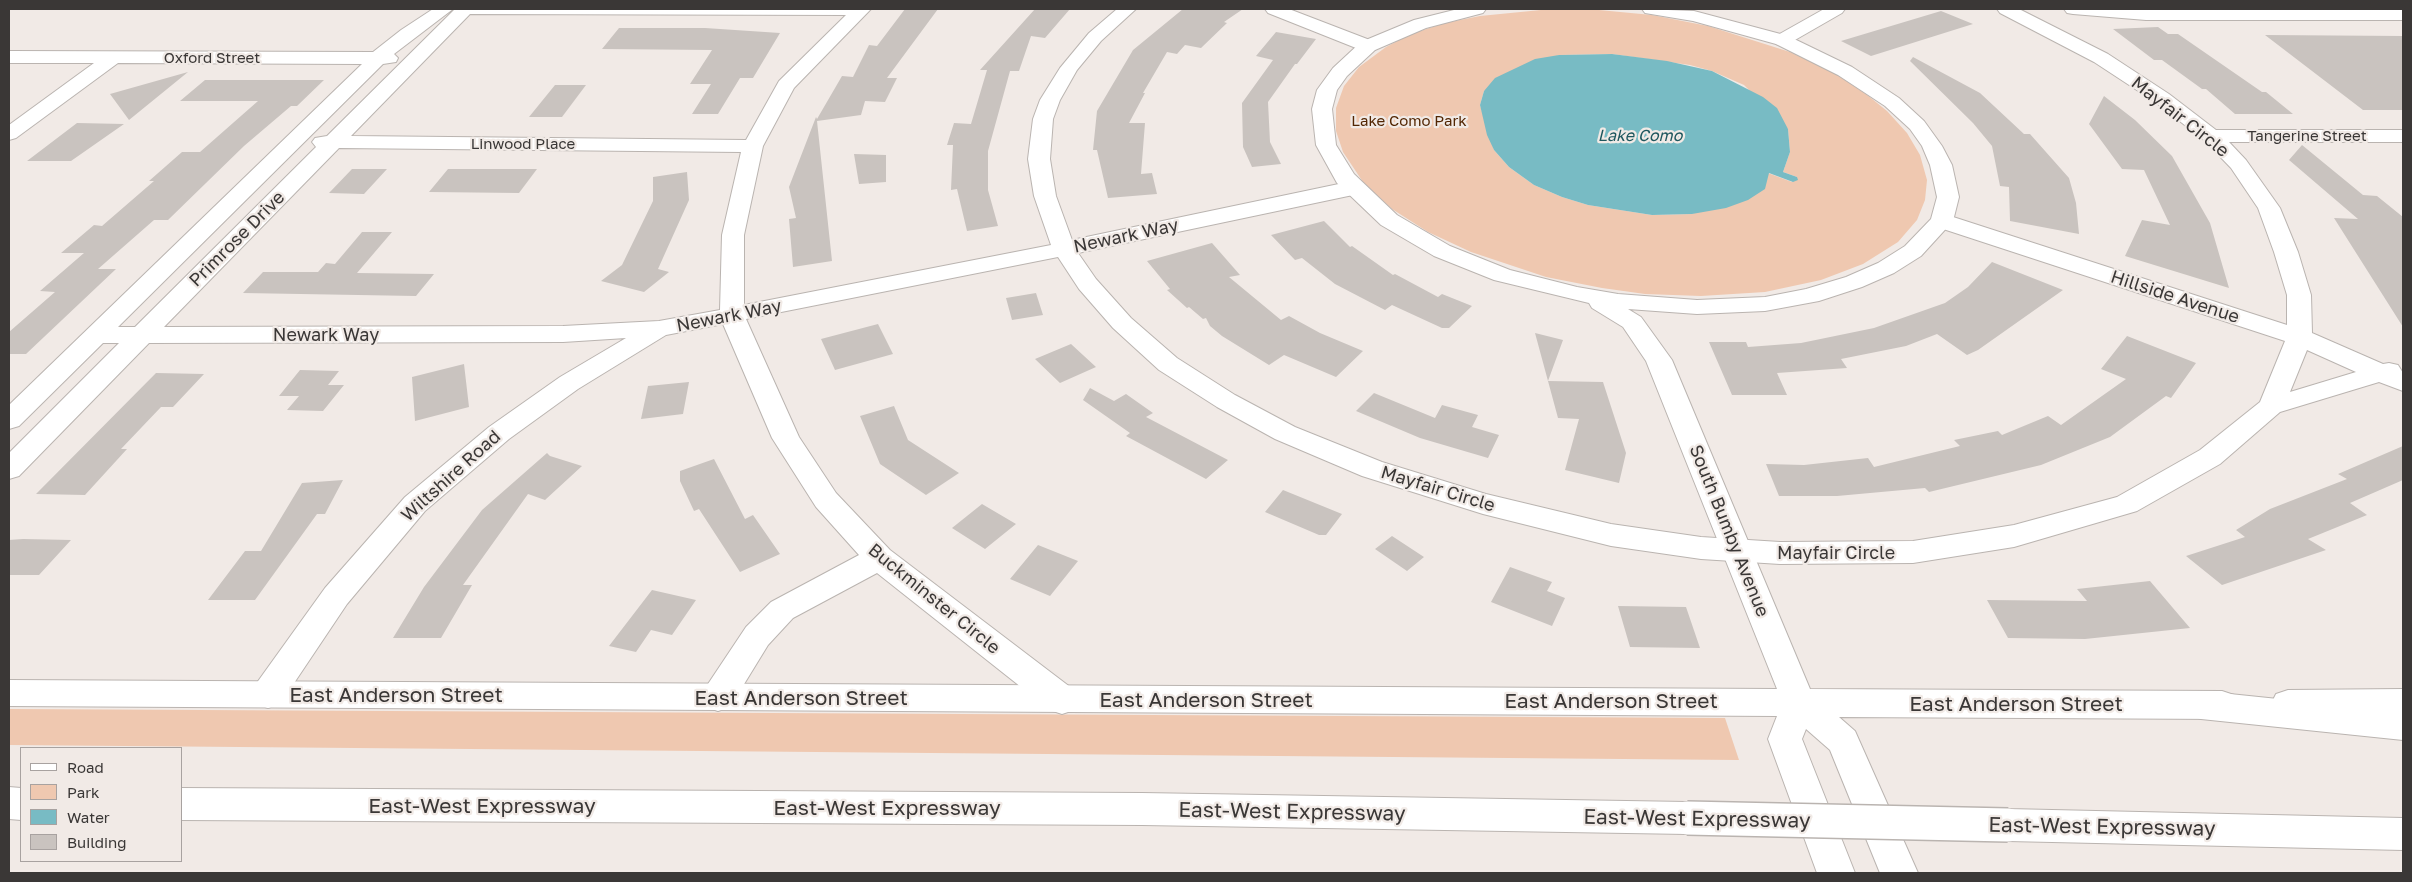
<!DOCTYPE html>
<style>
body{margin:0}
#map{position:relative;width:2412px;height:882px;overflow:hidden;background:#f1eae6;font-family:"Golos Text",sans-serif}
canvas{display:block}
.frame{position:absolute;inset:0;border:10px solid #3a3736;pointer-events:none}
.legend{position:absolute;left:20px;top:747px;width:162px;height:115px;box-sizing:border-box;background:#f1eae6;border:1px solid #a8a2a0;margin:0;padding:6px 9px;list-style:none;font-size:15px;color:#3a3736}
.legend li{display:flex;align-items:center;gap:10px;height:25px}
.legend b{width:25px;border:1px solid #a8a2a0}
</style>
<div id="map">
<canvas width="2412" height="882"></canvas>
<div class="frame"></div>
<ul class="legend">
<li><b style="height:6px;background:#fff"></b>Road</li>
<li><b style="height:14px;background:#efc8b0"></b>Park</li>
<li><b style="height:14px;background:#78bbc4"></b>Water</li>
<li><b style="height:14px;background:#c9c3bf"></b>Building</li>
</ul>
</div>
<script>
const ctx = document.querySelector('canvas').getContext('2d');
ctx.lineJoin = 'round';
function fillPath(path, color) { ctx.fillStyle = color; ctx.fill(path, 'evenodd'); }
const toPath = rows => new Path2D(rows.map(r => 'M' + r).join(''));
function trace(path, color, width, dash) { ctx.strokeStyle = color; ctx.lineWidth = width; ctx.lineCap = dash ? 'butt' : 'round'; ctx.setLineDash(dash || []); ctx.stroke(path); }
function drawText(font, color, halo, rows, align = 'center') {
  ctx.font = font + ' "Golos Text",sans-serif'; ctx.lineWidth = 4.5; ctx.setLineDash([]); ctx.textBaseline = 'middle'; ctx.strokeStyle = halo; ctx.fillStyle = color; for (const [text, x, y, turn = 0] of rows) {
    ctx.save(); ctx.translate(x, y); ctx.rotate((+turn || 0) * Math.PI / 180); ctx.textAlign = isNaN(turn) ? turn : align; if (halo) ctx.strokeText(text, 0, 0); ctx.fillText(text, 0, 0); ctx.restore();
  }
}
const green = toPath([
 [1551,9,1599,10,1652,15,1708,26,1790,52,1836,74,1866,94,1887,111,1907,133,1920,155,1927,180,1925,200,1917,220,1898,242,1863,264,1821,280,1765,292,1701,296,1645,294,1602,288,1546,277,1471,252,1428,232,1392,209,1365,185,1343,152,1336,131,1336,108,1344,86,1359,67,1386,47,1411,34,1445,23,1480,16],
 [1612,54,1690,65,1712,71,1744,85,1788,129,1790,152,1783,172,1797,177,1792,182,1768,173,1766,179,1692,214,1652,215,1588,205,1562,197,1534,185,1509,167,1494,150,1480,105,1484,91,1559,55],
 [9,709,1725,718,1739,760,9,745]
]);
const water = toPath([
 [1612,54,1667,61,1712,71,1763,97,1777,108,1788,129,1790,152,1783,172,1797,177,1798,180,1793,182,1769,173,1765,189,1748,200,1726,208,1692,214,1652,215,1588,205,1562,197,1534,185,1509,167,1494,150,1487,135,1480,105,1484,91,1495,78,1535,59,1559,55]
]);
const building = toPath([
 [905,9,938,9,887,78,897,78,885,102,865,101,861,115,817,121,832,261,793,267,789,219,796,218,789,187,816,117,817,119,842,76,853,77,869,45,877,46],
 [1035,9,1070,9,1045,38,1031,36,1019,71,1010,71,988,151,988,190,998,226,967,231,957,189,951,190,953,145,947,145,954,123,971,124,987,70,980,70],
 [1183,9,1243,9,1224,22,1227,23,1201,48,1185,45,1177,54,1167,52,1143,93,1145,93,1129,123,1145,123,1141,174,1152,173,1157,194,1108,198,1097,150,1093,150,1097,111,1133,50],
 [1941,11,1973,24,1871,56,1841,41],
 [2158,27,2168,34,2178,34,2262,92,2266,92,2293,114,2235,114,2206,89,2202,89,2162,60,2154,60,2113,29],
 [619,28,705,28,780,33,753,78,740,78,718,114,692,114,711,84,690,84,712,50,602,49],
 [1276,32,1316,39,1297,64,1295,64,1268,102,1270,142,1281,164,1252,167,1243,147,1242,103,1273,60,1256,56],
 [2265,35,2403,36,2403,110,2363,110],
 [1913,57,1980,93,2024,134,2030,134,2069,178,2076,203,2079,234,2010,221,2009,187,2000,186,1992,146,1973,123,1910,61],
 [188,72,129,120,110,94],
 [205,80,324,80,297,106,291,106,244,146,168,220,154,220,98,269,116,269,26,354,9,354,9,332,55,292,40,291,84,253,61,253,94,225,102,226,154,181,149,181,182,152,200,152,258,101,180,101],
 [555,85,586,85,562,117,529,117],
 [2104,96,2135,120,2172,156,2210,223,2229,288,2125,256,2142,220,2170,225,2144,170,2122,169,2089,124],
 [77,123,124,124,71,161,27,161],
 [2302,145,2363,195,2377,196,2403,217,2403,327,2334,218,2358,219,2289,160],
 [854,154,886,155,886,182,859,184],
 [352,169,387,169,364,194,329,193],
 [448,169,537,169,519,193,429,192],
 [687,172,689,200,658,269,669,272,644,292,601,281,622,265,653,201,653,177],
 [1324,221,1350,247,1352,246,1393,275,1395,274,1438,297,1442,294,1472,306,1449,328,1442,328,1392,305,1385,310,1335,284,1302,258,1295,260,1271,235],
 [362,232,392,232,357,273,434,274,416,296,243,293,263,272,318,272,326,263,335,264],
 [1212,243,1240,275,1229,277,1281,320,1289,316,1320,333,1363,351,1336,377,1284,355,1269,365,1222,336,1210,326,1206,318,1203,319,1189,307,1187,308,1167,290,1170,289,1147,261],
 [1992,262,2063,290,1978,350,1967,355,1937,334,1906,346,1841,359,1847,368,1777,373,1787,395,1732,395,1709,342,1746,342,1748,347,1801,343,1874,328,1945,303,1968,287],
 [1036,293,1043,315,1012,320,1006,298],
 [878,324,893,354,835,370,821,339],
 [1535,333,1563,340,1548,381],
 [2127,336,2196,363,2171,398,2166,396,2110,437,2041,465,1929,492,1925,488,1837,496,1779,496,1766,464,1804,465,1868,458,1874,467,1960,446,1954,440,1998,431,2002,435,2048,416,2061,425,2126,379,2101,369],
 [1071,344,1096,367,1060,383,1035,359],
 [464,364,469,407,415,421,412,377],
 [300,370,339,371,328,385,344,385,323,411,287,410,299,396,279,396],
 [156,373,204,374,173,407,161,407,121,449,127,449,85,495,36,494],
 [1548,381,1603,382,1626,453,1619,483,1565,470,1579,419,1558,418],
 [689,382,683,414,641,419,648,386],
 [1090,388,1114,401,1126,394,1153,413,1146,417,1228,460,1206,479,1126,436,1130,433,1083,400],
 [1374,393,1435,418,1442,405,1478,415,1472,427,1499,435,1488,458,1420,438,1356,411],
 [894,406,908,440,959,473,926,495,880,464,860,416],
 [2403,446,2403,480,2350,503,2367,515,2308,539,2326,550,2222,585,2186,556,2245,537,2236,530,2270,509,2347,479,2338,474],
 [547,453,550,456,582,466,545,500,528,494,463,585,472,585,441,638,393,638,424,587,482,510],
 [714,459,745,519,753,515,780,554,740,572,699,509,694,511,680,481,680,471],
 [343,480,325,514,317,514,255,600,208,600,245,551,261,551,302,483],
 [1283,490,1342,514,1326,535,1319,535,1265,512],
 [982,504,1016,524,985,549,952,528],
 [1392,536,1424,557,1407,571,1375,549],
 [23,539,71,540,39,575,9,575,9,540],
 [1038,545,1078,561,1050,596,1010,579],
 [1510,567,1552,582,1547,591,1565,598,1552,626,1491,602],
 [2150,581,2190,628,2085,639,2008,638,1987,600,2087,601,2077,589],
 [652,590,696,600,672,635,651,630,636,652,609,646],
 [1618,606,1686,607,1700,648,1630,647]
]);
const street = toPath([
 [433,9,453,9,394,54,398,58,396,62,383,64,118,327,135,327,316,147,312,142,315,138,327,136,455,9,871,9,794,88,763,146,744,235,744,305,1051,245,1034,196,1028,159,1033,119,1040,100,1060,68,1089,33,1117,9,1136,9,1101,41,1077,70,1060,100,1053,119,1050,159,1056,196,1072,240,1353,181,1361,183,1364,188,1361,193,1353,195,1078,253,1096,279,1131,318,1177,358,1235,395,1295,427,1382,462,1486,494,1611,524,1701,537,1780,542,1913,541,2014,525,2117,497,2200,450,2260,402,2285,341,1934,226,1931,221,1934,216,1942,214,1950,216,2287,325,2287,295,2274,252,2258,208,2231,168,2204,140,2155,102,2094,62,2000,13,1997,9,2019,9,2108,54,2169,94,2216,130,2403,130,2403,142,2229,142,2246,160,2280,208,2298,252,2311,295,2312,333,2383,364,2389,363,2398,365,2403,373,2403,391,2379,382,2280,412,2220,464,2137,511,2014,547,1913,563,1780,564,1701,559,1611,546,1483,514,1362,476,1275,439,1217,407,1159,370,1113,328,1079,289,1058,257,746,319,799,437,836,493,890,550,1074,690,1079,700,1074,710,1062,714,1050,710,877,573,793,618,768,645,730,707,718,711,706,707,701,697,706,687,746,627,771,602,859,555,816,507,772,438,723,324,666,335,578,389,509,439,425,511,347,604,280,704,268,708,256,704,251,694,256,684,325,588,405,497,489,427,560,377,626,338,563,342,149,343,19,476,9,479,9,453,119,343,103,343,19,426,9,429,9,405,362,64,118,63,16,138,9,140,9,125,94,63,9,63,9,51,373,52,401,30,433,9],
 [470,14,846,15,779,81,746,140,351,136,470,14],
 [339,148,741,152,722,235,720,310,659,321,563,326,164,327,339,148],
 [2307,350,2356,372,2290,392,2307,350],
 [1265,9,1289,9,1375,42,1377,46,1375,50,1361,50,1268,13,1265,9],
 [1824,9,1845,9,1842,13,1788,44,1782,45,1776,44,1773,40,1776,36,1824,9],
 [2064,9,2403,10,2403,20,2146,20,2073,14,2067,13,2064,9]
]);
const secondary = toPath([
 [1458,9,1486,9,1483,13,1426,28,1375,50,1347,76,1337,90,1332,109,1336,145,1354,174,1397,215,1450,246,1510,270,1577,287,1618,294,1697,300,1765,297,1806,289,1846,277,1878,263,1905,246,1931,219,1937,197,1930,165,1922,146,1910,129,1885,106,1838,75,1776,44,1693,21,1645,13,1642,9,1694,11,1788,36,1852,67,1899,98,1924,121,1942,146,1952,165,1959,197,1953,221,1921,256,1894,273,1862,287,1819,301,1765,311,1697,314,1628,309,1641,317,1672,360,1810,689,2222,691,2234,695,2239,705,2234,715,2222,719,1839,717,1855,731,1918,873,1880,873,1830,750,1806,729,1802,739,1855,873,1817,873,1768,739,1777,716,9,706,9,680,1777,689,1646,361,1623,327,1592,308,1589,303,1494,280,1434,256,1381,225,1337,183,1316,145,1312,109,1317,90,1333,68,1361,42,1414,20,1458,9],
 [2403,689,2403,717,2288,718,2276,714,2271,704,2276,694,2288,690,2403,689]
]);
const highway = toPath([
 [2201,691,2403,712,2403,740,2201,719,2189,715,2184,705,2189,695,2201,691],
 [9,787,21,788,21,820,9,819,9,787],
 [181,788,1142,793,1687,802,1700,807,1705,818,1700,829,1687,834,1142,825,181,820,181,788],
 [2008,809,2403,818,2403,850,2008,841,1995,836,1990,825,1995,814,2008,809]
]);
const highwayBridge = toPath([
 [1687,818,2008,825]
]);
const farStreetnames = [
 ["Oxford Street",212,58],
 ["Tangerine Street",2307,136],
 ["Linwood Place",523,144]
];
const farParknames = [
 ["Lake Como Park",1409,121]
];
const farWaternames = [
 ["Lake Como",1640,136]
];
const streetNames = [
 ["Mayfair Circle",2180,117,38],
 ["Newark Way",1126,236,-12],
 ["Primrose Drive",237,239,-45],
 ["Hillside Avenue",2175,297,18],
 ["Newark Way",729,316,-11],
 ["Newark Way",326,335],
 ["Wiltshire Road",451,476,-42],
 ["Mayfair Circle",1438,489,17],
 ["South Bumby Avenue",1729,531,68],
 ["Mayfair Circle",1836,553],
 ["Buckminster Circle",934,599,39]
];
const nearStreetnames = [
 ["East Anderson Street",396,695],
 ["East Anderson Street",801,698],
 ["East Anderson Street",1206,700],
 ["East Anderson Street",1611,701],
 ["East Anderson Street",2016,704],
 ["East-West Expressway",482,806],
 ["East-West Expressway",887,808],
 ["East-West Expressway",1292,812,1],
 ["East-West Expressway",1697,819,1],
 ["East-West Expressway",2102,827,1]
];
fillPath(green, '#efc8b0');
fillPath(water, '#78bbc4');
fillPath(building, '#c9c3bf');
trace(street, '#bab4b0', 2);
trace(secondary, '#bab4b0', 2);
trace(highway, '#bab4b0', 2);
fillPath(street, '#fff');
fillPath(secondary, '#fff');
fillPath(highway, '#fff');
trace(highwayBridge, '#bab4b0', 36, []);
trace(highwayBridge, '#fff', 33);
drawText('15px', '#3a3736', '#f1eae6', farStreetnames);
drawText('15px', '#522603', '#f1eae6', farParknames);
drawText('italic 16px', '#1e575e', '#f1eae6', farWaternames);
drawText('18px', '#3a3736', '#f1eae6', streetNames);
drawText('21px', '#3a3736', '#f1eae6', nearStreetnames);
</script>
